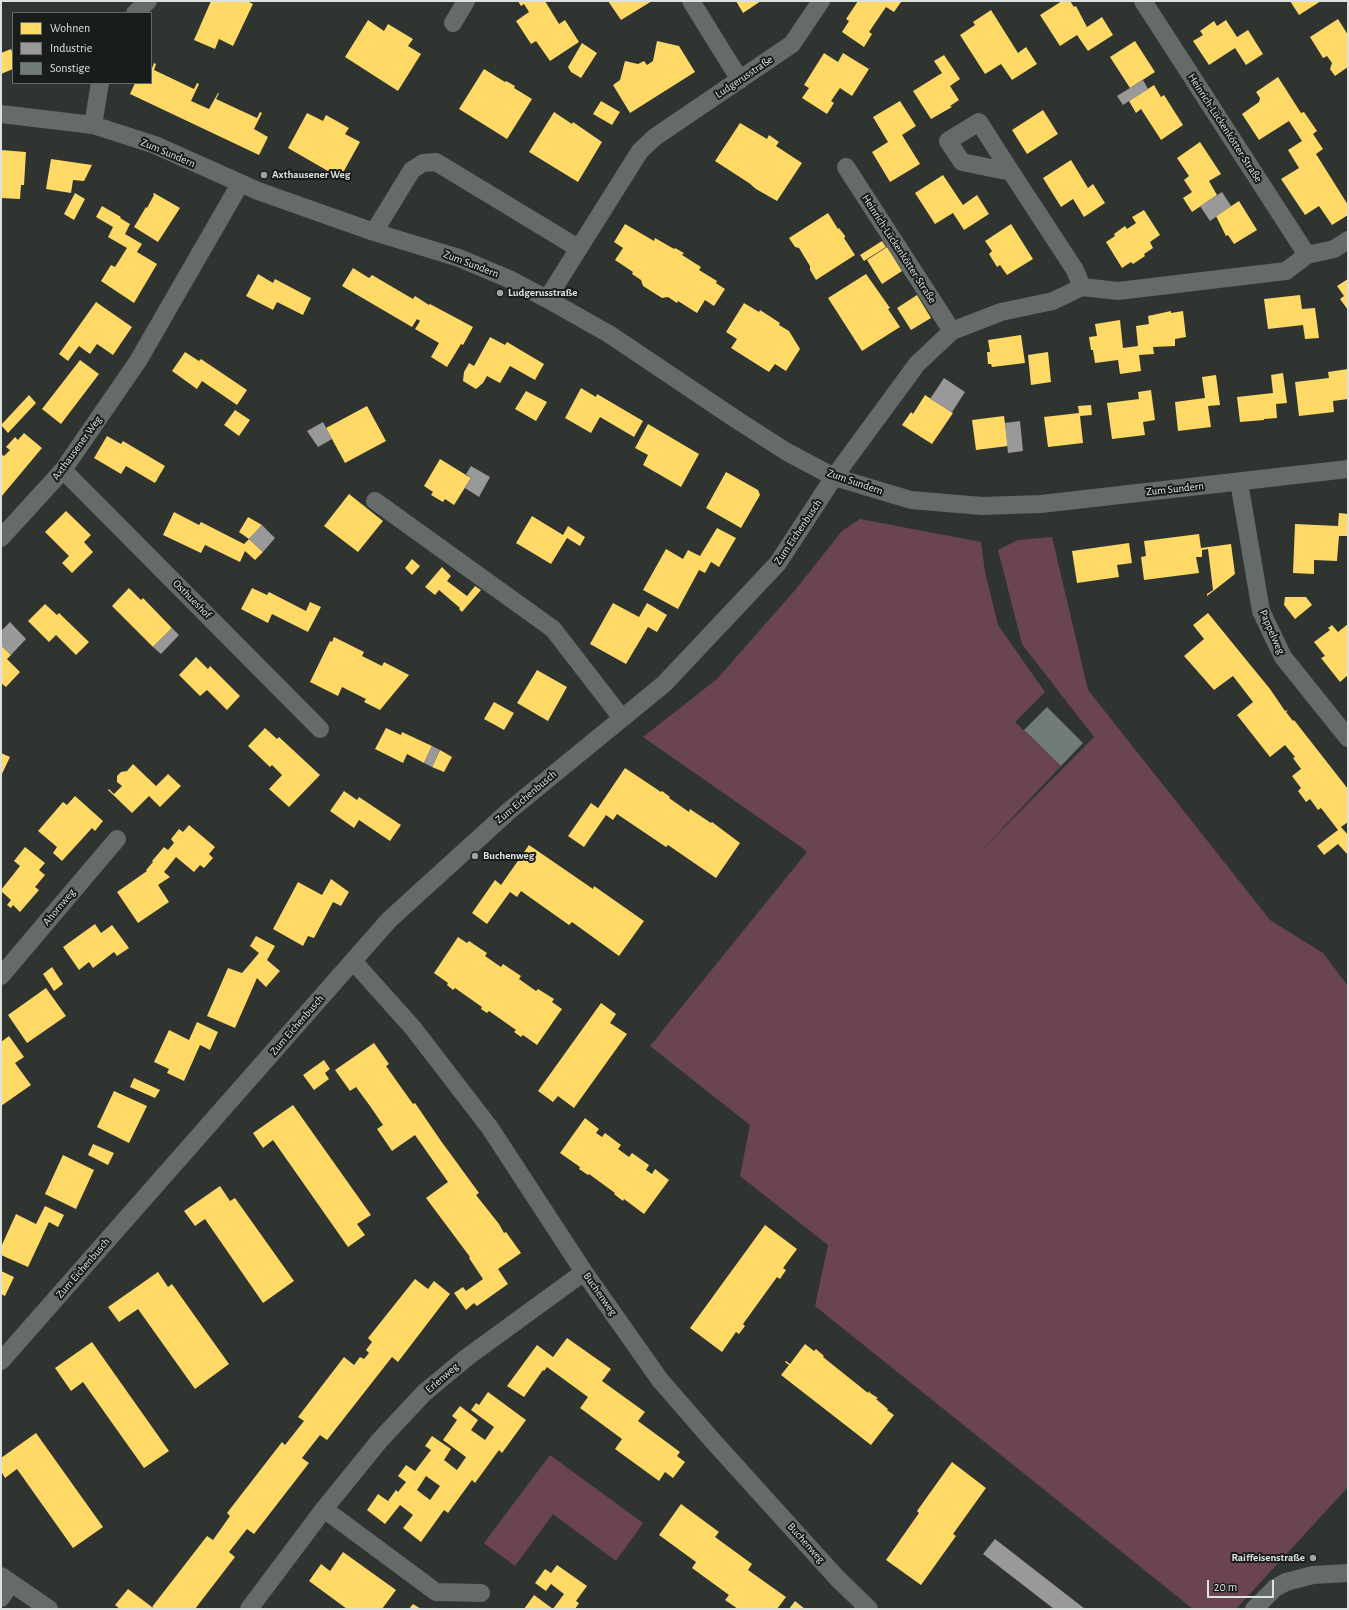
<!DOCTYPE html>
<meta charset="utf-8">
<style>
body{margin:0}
#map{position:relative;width:1349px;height:1610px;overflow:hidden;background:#2f3431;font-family:"Alegreya Sans",sans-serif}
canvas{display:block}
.frame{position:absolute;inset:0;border:2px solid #dde2df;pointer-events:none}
.legend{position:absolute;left:12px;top:12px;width:140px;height:72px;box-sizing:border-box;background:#181c1a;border:1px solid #676b69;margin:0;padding:5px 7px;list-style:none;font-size:12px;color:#dde2df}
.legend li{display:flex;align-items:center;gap:8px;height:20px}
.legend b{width:20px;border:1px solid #676b69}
.scale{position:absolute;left:1207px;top:1580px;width:67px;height:18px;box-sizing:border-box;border:2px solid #dde2df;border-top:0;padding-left:5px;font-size:12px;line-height:14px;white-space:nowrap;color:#dde2df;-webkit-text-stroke:3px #181c1a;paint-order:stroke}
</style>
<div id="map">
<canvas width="1349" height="1610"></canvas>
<div class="frame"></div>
<ul class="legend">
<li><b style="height:11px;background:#ffd966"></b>Wohnen</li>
<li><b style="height:11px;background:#999"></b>Industrie</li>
<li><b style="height:11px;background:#707c75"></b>Sonstige</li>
</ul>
<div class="scale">20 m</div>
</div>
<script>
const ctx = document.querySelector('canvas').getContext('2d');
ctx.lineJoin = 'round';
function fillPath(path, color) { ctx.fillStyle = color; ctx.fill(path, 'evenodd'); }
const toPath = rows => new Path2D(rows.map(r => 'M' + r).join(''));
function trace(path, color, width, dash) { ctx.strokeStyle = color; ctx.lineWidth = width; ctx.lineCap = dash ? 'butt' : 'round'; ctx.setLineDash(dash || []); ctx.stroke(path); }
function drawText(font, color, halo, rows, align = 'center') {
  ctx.font = font + ' "Alegreya Sans",sans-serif'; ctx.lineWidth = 4; ctx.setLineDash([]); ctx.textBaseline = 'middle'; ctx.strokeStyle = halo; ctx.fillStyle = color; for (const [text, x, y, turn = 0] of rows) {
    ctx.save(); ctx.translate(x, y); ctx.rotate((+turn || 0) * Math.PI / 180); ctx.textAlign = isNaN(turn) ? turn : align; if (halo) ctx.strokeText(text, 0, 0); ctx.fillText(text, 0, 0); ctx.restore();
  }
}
const green = toPath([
 [860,519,981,542,985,572,998,625,1045,692,1015,722,1061,766,980,852,1094,737,1022,644,998,550,1018,540,1052,537,1088,690,1270,920,1323,953,1348,986,1348,1487,1236,1609,1193,1609,815,1306,828,1245,740,1176,750,1125,650,1046,807,852,801,847,643,737,717,679,796,589,842,531],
 [550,1455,643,1523,616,1561,553,1514,515,1566,484,1543]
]);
const homes = toPath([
 [211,1,247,1,253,4,233,46,219,39,215,49,194,40],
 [518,1,545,1,559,24,565,20,579,42,550,61,536,41,531,44,516,21,529,12,524,4,521,6],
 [608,1,652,1,621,20],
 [736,1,761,1,743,13],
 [858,1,898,1,901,2,894,12,886,7,869,32,872,34,864,47,842,32,849,21,846,19],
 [1062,1,1070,1,1074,7,1076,6,1087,27,1102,17,1113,35,1088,51,1077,35,1060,46,1040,15],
 [1290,1,1321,1,1299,15],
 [991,10,1018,53,1026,47,1037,64,1012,80,1001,64,985,74,960,35,975,25,973,22],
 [1338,19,1348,35,1348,67,1335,76,1330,69,1332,63,1327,56,1323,58,1310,37],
 [368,20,384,31,388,24,413,39,408,46,421,54,398,91,345,57],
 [1226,20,1237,37,1248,30,1263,54,1246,65,1235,48,1209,65,1193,41,1203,35,1200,31,1214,21,1217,26],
 [657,41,679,46,695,72,630,113,613,85,620,80,625,61,638,64,644,61,647,65,653,61],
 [1135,41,1155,72,1130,88,1110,57],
 [582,43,597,53,581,78,571,72,568,67],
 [11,49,13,55,13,69,1,74,1,53],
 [824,53,838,62,843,53,869,69,852,96,840,88,831,101,834,103,827,114,802,98,809,88,804,85],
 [944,55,960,79,950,86,959,100,950,106,952,107,931,119,913,91,942,73,934,61],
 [154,63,156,64,154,70,194,89,197,83,199,84,191,101,209,109,218,93,219,93,216,99,257,118,260,112,262,113,254,129,268,137,259,155,130,94,135,83,151,83,151,71],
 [484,69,505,82,506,81,515,86,514,88,532,99,507,139,459,109],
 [1278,77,1301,113,1304,112,1317,131,1313,134,1323,149,1316,154,1348,205,1348,215,1332,225,1319,206,1305,215,1281,179,1299,168,1288,150,1302,141,1289,121,1259,140,1242,114,1259,102,1260,98,1256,92],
 [1154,85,1161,97,1164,95,1183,125,1161,140,1141,109,1136,113,1129,101],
 [601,101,620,112,612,125,593,114],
 [900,101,916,126,902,135,920,164,890,182,872,152,888,142,873,117],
 [1043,110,1058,134,1027,154,1012,130],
 [554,112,572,124,573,122,602,142,578,182,529,152],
 [307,113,323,121,326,115,349,128,345,134,360,142,340,178,288,148],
 [740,123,767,139,769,135,779,142,776,146,802,163,777,201,756,189,749,183,715,161],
 [1200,142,1221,174,1209,181,1217,195,1192,212,1183,198,1192,192,1184,180,1189,176,1177,158],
 [1,150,26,152,24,185,21,185,20,199,1,198],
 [51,159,92,165,84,181,73,180,71,193,46,189],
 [1071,160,1088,188,1093,184,1105,203,1084,217,1073,199,1061,207,1043,178],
 [943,175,963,205,977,195,989,214,964,230,953,213,935,224,915,193],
 [75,193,85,199,74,220,64,214],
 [154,193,180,208,158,242,134,227,146,207,147,208,154,195,153,194],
 [1239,201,1257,230,1234,244,1228,235,1226,236,1216,216],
 [102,206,121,217,120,218,130,224,125,234,142,244,137,252,157,264,134,303,101,281,111,265,115,267,127,248,108,237,113,227,96,217],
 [1144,210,1160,235,1150,242,1153,248,1144,254,1145,256,1133,264,1131,262,1122,268,1106,242,1115,236,1114,234,1125,226,1127,229,1136,223,1132,217],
 [828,213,838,229,839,228,845,236,845,237,844,238,855,255,816,280,810,270,810,266,799,248,795,247,789,238],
 [625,224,654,241,655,238,674,249,675,248,684,253,682,255,701,267,699,270,717,281,716,283,725,289,714,306,705,300,697,313,678,301,677,303,668,297,662,298,643,286,641,280,632,274,633,272,615,260,623,248,614,242],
 [1011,224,1033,259,1007,275,1000,265,997,267,989,254,992,251,985,241],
 [882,241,886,247,864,261,860,255],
 [887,247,902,271,882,284,867,260],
 [353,268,369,278,372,275,413,299,415,296,429,305,430,304,473,327,463,345,461,344,447,367,431,357,439,343,415,329,420,321,417,319,412,327,342,286],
 [258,274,273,283,275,279,311,298,303,315,277,302,273,310,246,296],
 [866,274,890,308,888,309,900,327,862,351,828,298],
 [1348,279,1348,310,1340,299,1344,296,1337,286],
 [917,295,931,318,911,330,897,308],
 [1300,295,1302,309,1315,308,1319,338,1305,339,1303,325,1268,329,1264,299],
 [96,302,132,327,113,355,97,344,90,354,79,346,68,361,59,354],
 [744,303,759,312,760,310,780,323,779,325,789,331,800,349,786,371,775,364,769,372,731,348,737,339,726,332],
 [1171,311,1171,313,1183,311,1186,337,1175,339,1175,346,1153,347,1154,354,1139,355,1141,371,1120,374,1118,360,1095,363,1093,350,1091,350,1089,337,1097,336,1095,324,1120,320,1123,348,1138,346,1136,326,1149,324,1148,316],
 [1021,335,1025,363,992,367,991,364,988,364,987,352,990,352,988,340],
 [490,337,505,345,507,342,544,364,535,380,510,366,500,383,487,376,483,383,476,389,463,381,464,372,469,363,474,366],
 [185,352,199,361,201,359,247,390,237,405,202,381,197,389,172,371],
 [1048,352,1051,382,1031,385,1028,355],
 [80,360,99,374,61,424,42,409],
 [1348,369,1348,399,1333,401,1334,412,1299,416,1295,382,1329,378,1328,372],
 [1283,373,1287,403,1276,404,1277,418,1264,419,1264,420,1240,422,1237,397,1273,393,1271,375],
 [1216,375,1220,405,1208,406,1211,427,1178,431,1175,402,1205,398,1202,377],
 [581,388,596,397,597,394,643,421,634,437,600,417,591,433,565,418],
 [1151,390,1155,420,1143,422,1145,435,1112,439,1107,403,1139,399,1138,392],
 [526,391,547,402,536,421,515,409],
 [29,395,36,403,8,433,1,425],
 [925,395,953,413,932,444,902,425,911,412,913,414],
 [1091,405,1092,415,1080,416,1083,443,1048,447,1044,417,1079,413,1078,406],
 [367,406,386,441,345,463,326,428],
 [235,410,250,420,239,436,224,425],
 [1004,416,1008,446,976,450,972,420],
 [648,424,699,454,681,487,643,465,648,455,635,448],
 [24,433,42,448,1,497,1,454,4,456,10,450,6,447,15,437,18,440],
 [107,436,121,444,123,441,165,466,155,483,126,466,121,474,94,458],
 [440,459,471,478,454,505,445,499,443,502,431,495,433,492,424,486],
 [726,472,758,490,760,495,741,528,706,508],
 [349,494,383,521,358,552,324,526],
 [66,511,91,535,84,542,93,552,72,573,62,563,69,556,45,532],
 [174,512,199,525,201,522,244,544,249,539,239,532,248,517,262,525,249,539,263,552,255,560,245,551,240,562,205,545,201,553,163,535],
 [1339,513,1348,514,1348,536,1339,536,1337,561,1314,560,1314,574,1293,573,1295,524,1338,526],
 [532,516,563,535,568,526,585,537,580,546,567,538,551,564,516,543],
 [717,528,736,538,719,567,711,562,705,573,699,570,678,609,643,590,666,549,683,559,688,550,700,556],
 [1199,534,1201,548,1231,544,1235,574,1207,596,1207,594,1213,590,1208,549,1202,550,1202,557,1196,557,1199,573,1144,580,1141,557,1146,556,1144,541],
 [1129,543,1132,563,1117,565,1119,577,1077,583,1072,551],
 [412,559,420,566,412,575,405,568],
 [442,567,451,576,447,581,467,596,475,586,481,590,462,612,459,609,460,608,439,590,435,595,425,587],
 [129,588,141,600,143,598,172,628,153,647,112,606],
 [252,588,267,595,269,592,306,611,310,602,321,607,308,632,272,614,268,623,241,609],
 [1285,597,1306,597,1312,605,1295,619,1284,605],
 [613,603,639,617,647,603,667,615,657,632,648,627,626,664,590,644],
 [45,604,57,615,59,613,89,642,76,655,56,635,49,642,28,621],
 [1208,613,1270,689,1285,711,1288,710,1286,712,1293,721,1294,720,1348,789,1348,822,1341,827,1348,835,1348,855,1338,844,1324,855,1317,846,1338,830,1321,808,1318,810,1310,799,1306,802,1298,791,1301,788,1292,776,1301,769,1293,758,1295,757,1285,745,1270,757,1237,715,1253,702,1233,676,1214,690,1184,656,1204,639,1193,625],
 [1348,624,1348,675,1340,682,1321,658,1325,656,1314,642,1330,630,1328,628,1332,625,1338,632],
 [334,637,364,652,362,656,382,666,384,662,409,675,380,710,364,702,366,699,342,687,338,696,310,682,330,641,332,642],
 [1,645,11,655,7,659,20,672,6,687,1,683],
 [196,657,208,669,210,666,240,696,227,710,207,690,200,696,179,675],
 [537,670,567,687,548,721,517,703],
 [494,702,514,713,504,730,484,719],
 [265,728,277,739,279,737,320,775,289,807,269,789,282,775,272,765,270,767,248,746],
 [386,728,401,735,402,732,432,746,424,763,407,754,403,763,375,749],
 [440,750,452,757,444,772,432,767],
 [1,753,10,757,1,776],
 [133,764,156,786,168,774,181,786,160,807,149,796,132,813,108,790,109,789,114,794,122,786,117,782,117,776,121,772,127,771],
 [625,768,661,792,662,791,670,797,669,798,689,812,690,809,711,823,712,822,740,843,716,878,668,845,666,847,617,814,613,820,606,815,584,847,568,836,591,803,598,808],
 [344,791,357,800,359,797,401,825,390,841,359,820,354,828,330,811],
 [75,796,103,821,95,831,92,828,62,861,53,853,57,847,38,831,63,802,67,805],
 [189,825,215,847,209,854,213,858,204,868,200,865,194,872,176,857,164,872,170,877,158,885,169,902,138,923,117,892,147,871,146,870,153,862,152,861,164,847,168,850,174,843,171,839,179,829,183,832],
 [529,845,593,889,594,886,644,921,619,956,572,922,569,925,521,891,517,897,510,892,487,924,472,913,495,880,501,885],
 [25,847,45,863,39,870,45,875,35,887,39,890,20,912,13,905,11,908,7,905,11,900,1,891,1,890,20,866,14,861],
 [331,879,349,892,341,906,333,902,314,938,308,936,303,946,273,929,298,882,322,895],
 [95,924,101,933,112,925,129,948,117,956,114,952,93,968,89,962,79,970,63,947],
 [256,936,275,946,267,960,280,971,266,987,257,978,235,1028,207,1016,228,968,242,973,259,953,250,946],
 [458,937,467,943,469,941,487,953,485,956,501,967,503,964,521,976,519,979,536,991,538,989,554,999,552,1002,562,1009,537,1045,523,1035,521,1037,514,1032,516,1030,489,1011,487,1013,481,1009,482,1007,455,988,453,990,447,985,448,983,434,973],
 [52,967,63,984,54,991,43,974],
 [46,988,66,1016,27,1043,8,1015],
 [601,1003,616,1014,610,1023,627,1034,574,1108,558,1096,553,1102,538,1091],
 [197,1022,218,1032,210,1050,200,1045,184,1081,167,1073,169,1069,154,1062,169,1030,189,1040],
 [9,1036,24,1057,15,1063,31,1085,1,1106,1,1042],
 [374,1043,389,1064,386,1066,413,1104,415,1103,441,1141,479,1193,476,1195,499,1224,504,1233,506,1232,521,1253,498,1269,508,1284,477,1306,474,1303,466,1310,454,1293,463,1287,466,1291,483,1279,469,1258,470,1257,426,1198,448,1182,415,1135,392,1151,377,1129,383,1125,370,1106,356,1087,350,1091,335,1070],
 [324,1060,330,1069,325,1073,329,1079,314,1090,303,1075],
 [134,1078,160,1090,155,1098,130,1087],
 [114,1091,147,1106,129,1143,97,1127],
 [293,1105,371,1215,357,1224,365,1235,348,1247,273,1140,263,1148,253,1133],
 [585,1118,599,1129,596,1133,602,1137,605,1133,621,1145,618,1149,629,1157,632,1153,649,1165,646,1170,652,1174,655,1169,669,1180,644,1214,624,1199,623,1201,614,1194,615,1193,589,1174,588,1175,579,1169,580,1167,560,1153],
 [93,1144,114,1153,108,1165,88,1155],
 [63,1155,94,1170,76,1209,45,1194],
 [220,1186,230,1201,235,1198,294,1281,263,1303,205,1219,195,1226,184,1211],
 [45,1206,64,1215,58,1227,49,1222,28,1267,1,1255,1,1247,16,1214,36,1224],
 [765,1225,797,1249,783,1268,786,1270,780,1279,777,1277,743,1324,745,1326,739,1334,736,1332,722,1352,690,1328],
 [1,1271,14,1277,5,1296,1,1294],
 [158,1272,168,1287,172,1284,229,1364,195,1389,138,1309,119,1322,108,1307],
 [415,1279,428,1289,434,1281,450,1294,398,1362,392,1357,327,1440,320,1435,302,1458,309,1463,254,1534,247,1529,229,1552,235,1557,195,1609,154,1609,152,1607,207,1536,213,1540,230,1516,227,1513,282,1442,285,1445,304,1421,298,1417,344,1357,354,1365,360,1357,364,1359,369,1353,366,1350,372,1342,368,1338],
 [567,1338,611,1369,602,1381,645,1412,638,1421,680,1452,677,1456,685,1462,673,1478,665,1472,659,1481,615,1449,622,1439,580,1408,588,1397,547,1367,544,1371,543,1370,524,1397,507,1386,537,1345,553,1357],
 [92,1342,169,1451,144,1468,83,1382,71,1391,55,1368],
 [805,1344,814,1351,816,1349,824,1356,823,1357,868,1393,869,1391,870,1393,878,1398,876,1399,888,1409,887,1410,894,1415,871,1445,781,1375,789,1365,785,1362,786,1361,790,1364],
 [488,1392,526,1420,502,1453,499,1450,475,1483,472,1480,448,1513,444,1510,421,1542,403,1528,413,1515,400,1505,385,1524,367,1510,378,1494,388,1501,396,1490,398,1492,406,1482,398,1476,406,1465,415,1471,431,1450,425,1446,432,1436,451,1449,444,1460,457,1470,466,1457,443,1440,457,1420,452,1416,460,1406,478,1420,471,1430,485,1440,494,1427,471,1410,476,1403,479,1405],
 [426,1476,440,1486,430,1500,417,1490],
 [36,1433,103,1527,73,1548,17,1469,5,1478,1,1471,1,1458],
 [952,1462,986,1488,953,1534,956,1536,921,1585,886,1560,919,1513,917,1511],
 [681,1504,719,1532,715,1537,752,1564,748,1570,786,1597,777,1609,738,1609,725,1600,729,1595,692,1568,696,1562,659,1535],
 [343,1552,396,1590,382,1609,347,1609,309,1581,321,1564,330,1571],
 [557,1565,587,1586,576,1601,579,1603,575,1609,524,1609,534,1595,553,1609,564,1594,551,1584,546,1591,535,1583,545,1569,551,1573],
 [128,1589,152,1607,151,1609,120,1609,115,1605],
 [795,1601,805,1609,789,1609],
 [413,1604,421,1609,409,1609]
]);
const industry = toPath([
 [1143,80,1148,89,1123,105,1117,96],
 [1222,192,1231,206,1210,221,1200,206],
 [944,378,965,392,952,412,930,399],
 [1020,421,1023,451,1008,453,1005,423],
 [323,422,332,439,318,447,307,431],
 [471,466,490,477,479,497,465,488,471,478,466,474],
 [262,525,275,538,263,552,249,539],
 [10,622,26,639,11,655,1,645,1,631],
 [172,628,179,635,161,654,153,647],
 [432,746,440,750,432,767,424,763],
 [995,1539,1085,1609,1054,1609,983,1554]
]);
const building = toPath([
 [1047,707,1083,743,1061,766,1024,730]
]);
const minor = toPath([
 [691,1,740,80],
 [1143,1,1307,255],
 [135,13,148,1],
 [453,23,466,1],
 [1,114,93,125,155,145,258,191,374,232,459,258,509,279,547,299,609,334,737,420,787,452,834,477,911,500,982,506,1041,504,1348,469],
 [93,125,100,83],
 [846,167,952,331],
 [1011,172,962,162,948,141,979,122,1011,172,1075,270,1082,287],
 [374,232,412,170,423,163,436,162,578,248],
 [547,299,640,151,655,137,792,44,821,1],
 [63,470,320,729],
 [1239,482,1261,611,1283,657,1348,738],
 [375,501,553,629,621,717],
 [1,538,63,470,138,361,240,184],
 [353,961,413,1028,490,1128,584,1272,660,1380,713,1441,837,1578,869,1609],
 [1,976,117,839],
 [1,1361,389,920,510,810,664,684,778,563,834,477,917,364,952,331,1001,312,1053,301,1082,287,1118,291,1286,271,1307,255,1334,249,1348,240],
 [324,1509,436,1592,481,1593],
 [1,1576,49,1609],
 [1,1598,11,1583],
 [249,1609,324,1509,380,1440,424,1393,466,1358,584,1272],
 [1254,1609,1275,1588,1286,1582,1313,1575,1348,1573]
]);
const markers = [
 [264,175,4,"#a0a5a2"],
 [500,293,4,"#a0a5a2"],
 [475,856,4,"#a0a5a2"],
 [1313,1558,4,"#a0a5a2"]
];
const streetNames = [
 ["Ludgerusstraße",744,77,-34],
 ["Heinrich-Lückenkötter-Straße",1225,128,57],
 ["Zum Sundern",168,153,23],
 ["Heinrich-Lückenkötter-Straße",899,249,57],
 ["Zum Sundern",471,264,21],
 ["Axthausener Weg",77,448,-54],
 ["Zum Sundern",855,482,19],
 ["Zum Sundern",1175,489,-6],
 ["Zum Eichenbusch",798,532,-56],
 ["Osthueshof",192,599,45],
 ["Pappelweg",1272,632,66],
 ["Zum Eichenbusch",526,797,-40],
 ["Ahornweg",59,907,-50],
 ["Zum Eichenbusch",297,1025,-49],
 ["Zum Eichenbusch",83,1268,-49],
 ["Buchenweg",600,1294,55],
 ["Erlenweg",442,1378,-41],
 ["Buchenweg",806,1543,48]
];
const poiNames = [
 ["Axthausener Weg",272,175],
 ["Ludgerusstraße",508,293],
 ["Buchenweg",483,856],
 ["Raiffeisenstraße",1305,1558,"right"]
];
fillPath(green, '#6a4550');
fillPath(homes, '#ffd966');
fillPath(industry, '#999');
fillPath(building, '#707c75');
trace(minor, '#656b68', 18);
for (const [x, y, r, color] of markers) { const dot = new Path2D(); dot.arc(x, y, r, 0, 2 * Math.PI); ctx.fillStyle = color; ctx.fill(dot); trace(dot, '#181c1a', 1.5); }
drawText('11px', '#dde2df', '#181c1a', streetNames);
drawText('bold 11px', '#dde2df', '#181c1a', poiNames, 'left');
</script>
